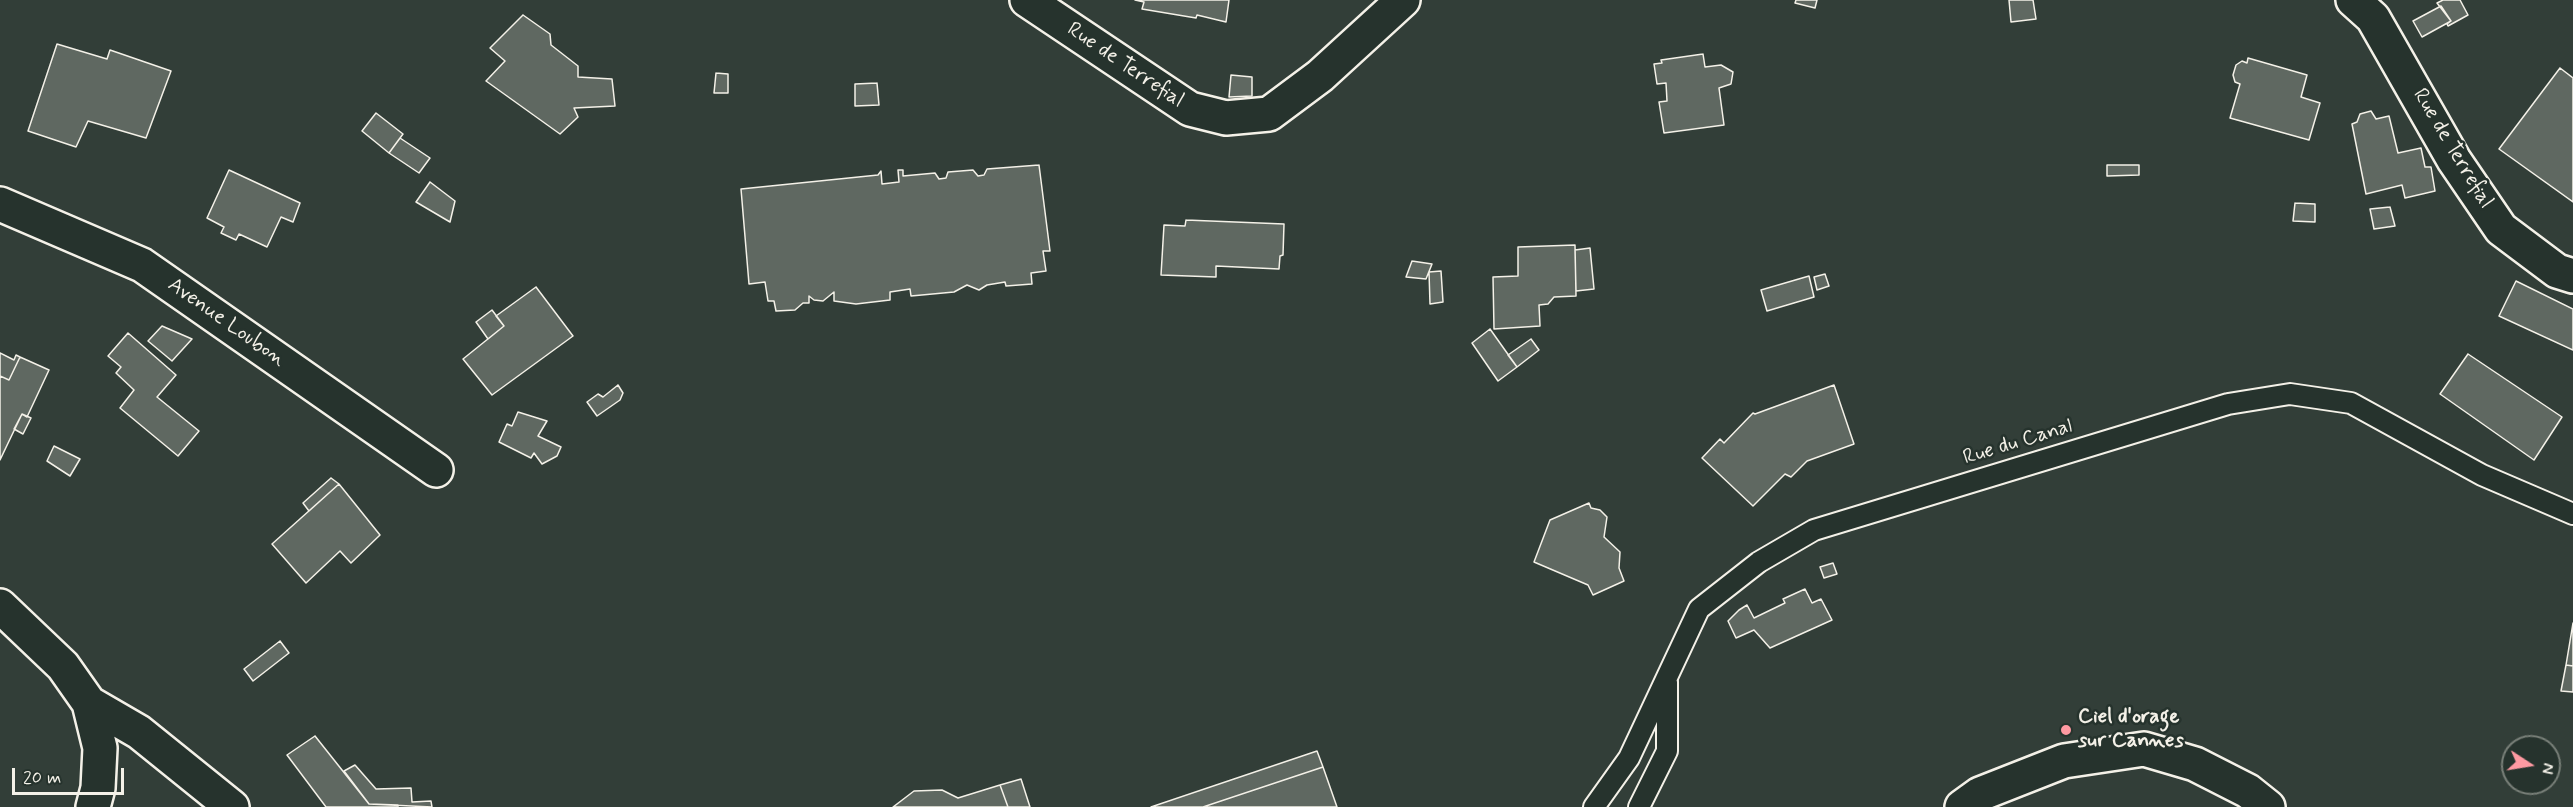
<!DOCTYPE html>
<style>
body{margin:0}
#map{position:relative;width:2573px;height:807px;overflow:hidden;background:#323e38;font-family:Mynerve,sans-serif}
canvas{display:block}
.north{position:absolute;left:2501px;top:735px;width:60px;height:60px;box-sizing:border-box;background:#26332d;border:2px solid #787f78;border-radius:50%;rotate:102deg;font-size:16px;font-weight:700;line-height:24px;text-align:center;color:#f4f1e8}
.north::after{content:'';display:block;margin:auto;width:21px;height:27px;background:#ff9aa2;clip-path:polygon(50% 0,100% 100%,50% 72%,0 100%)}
.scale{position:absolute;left:12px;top:768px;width:112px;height:27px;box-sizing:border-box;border:3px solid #f4f1e8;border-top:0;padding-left:8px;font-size:18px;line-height:21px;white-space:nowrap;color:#f4f1e8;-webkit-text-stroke:4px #26332d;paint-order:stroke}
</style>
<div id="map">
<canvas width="2573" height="807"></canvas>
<div class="north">N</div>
<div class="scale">20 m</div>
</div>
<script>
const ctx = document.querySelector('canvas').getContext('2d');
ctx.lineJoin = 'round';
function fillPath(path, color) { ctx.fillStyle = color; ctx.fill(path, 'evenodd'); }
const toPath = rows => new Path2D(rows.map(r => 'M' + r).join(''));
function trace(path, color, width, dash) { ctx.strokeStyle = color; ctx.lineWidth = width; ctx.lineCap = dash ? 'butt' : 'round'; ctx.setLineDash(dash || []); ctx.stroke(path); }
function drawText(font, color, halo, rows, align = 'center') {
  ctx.font = font + ' Mynerve,sans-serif'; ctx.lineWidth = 5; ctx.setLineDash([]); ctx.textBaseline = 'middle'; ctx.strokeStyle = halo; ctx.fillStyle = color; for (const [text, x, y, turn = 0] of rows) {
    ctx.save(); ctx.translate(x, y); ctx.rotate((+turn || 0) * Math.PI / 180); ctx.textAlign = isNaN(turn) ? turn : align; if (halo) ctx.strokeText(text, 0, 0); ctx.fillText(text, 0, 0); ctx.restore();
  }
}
const building = toPath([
 [1135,0,1229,0,1226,22,1197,15,1196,18,1142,9,1144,2,1135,0],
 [1796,0,1817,0,1815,8,1795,3,1796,0],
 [2009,0,2033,0,2036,19,2011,22,2009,0],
 [2443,0,2460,0,2468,15,2448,26,2447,24,2451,21,2437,3,2443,0],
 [2441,6,2451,21,2422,37,2413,21,2441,6],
 [523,15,550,34,551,45,578,66,578,77,612,79,615,106,574,108,578,117,560,134,486,81,505,61,490,48,523,15],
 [57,44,107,59,110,50,171,71,146,138,88,121,76,147,28,131,57,44],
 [1703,54,1705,67,1721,65,1733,72,1731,84,1719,88,1724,125,1664,133,1659,102,1667,101,1666,83,1657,84,1654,64,1662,63,1661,60,1703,54],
 [2248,58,2307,75,2301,97,2320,103,2309,140,2230,118,2240,84,2235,82,2233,75,2236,65,2242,61,2247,63,2248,58],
 [2560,68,2573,78,2573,202,2499,149,2560,68],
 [716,73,728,74,728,93,714,93,716,73],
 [1231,75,1252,77,1252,96,1229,97,1231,75],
 [877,83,879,105,855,106,855,84,877,83],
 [2371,111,2376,119,2389,116,2398,153,2421,148,2425,167,2431,167,2435,191,2405,198,2402,185,2366,194,2352,124,2357,122,2360,114,2371,111],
 [376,113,403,134,389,153,362,131,376,113],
 [400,138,430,158,419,173,389,153,400,138],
 [1039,165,1050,251,1043,251,1046,271,1031,273,1032,284,1006,286,1005,282,987,285,979,290,967,285,954,292,911,296,910,289,890,292,890,300,856,304,834,301,834,292,823,301,814,300,809,296,809,303,803,303,795,310,776,311,774,301,768,301,765,282,749,284,741,189,878,175,881,171,882,184,899,182,898,170,903,170,903,176,935,173,939,179,946,178,948,172,973,170,978,176,984,175,987,169,1039,165],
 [2107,165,2139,165,2139,175,2107,176,2107,165],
 [229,170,300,203,293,222,281,217,267,247,239,234,236,240,221,233,224,227,207,218,229,170],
 [430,182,455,201,450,222,416,202,430,182],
 [2295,203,2315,204,2315,222,2293,221,2295,203],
 [2390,207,2395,226,2374,229,2370,209,2390,207],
 [1186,220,1284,224,1283,255,1280,256,1279,269,1216,266,1216,277,1161,275,1164,225,1185,226,1186,220],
 [1575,245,1576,296,1554,297,1548,304,1539,305,1540,326,1494,329,1493,277,1518,276,1518,247,1575,245],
 [1590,248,1594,289,1576,291,1575,250,1590,248],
 [1412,261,1432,264,1426,279,1406,277,1412,261],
 [1441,271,1443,302,1430,304,1429,272,1441,271],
 [1825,274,1829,286,1817,290,1814,277,1825,274],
 [1809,276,1814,297,1767,311,1761,290,1809,276],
 [2516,281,2573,309,2573,350,2499,316,2516,281],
 [536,287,573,336,492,395,463,359,504,326,496,316,536,287],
 [492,310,504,326,488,339,476,322,492,310],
 [162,326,192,339,172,361,148,341,162,326],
 [1490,329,1517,367,1498,381,1472,343,1490,329],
 [128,333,176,375,157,397,199,431,178,456,120,408,134,390,116,373,121,367,108,356,128,333],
 [1531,339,1539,350,1517,367,1508,355,1531,339],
 [0,353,14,360,16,355,20,357,9,380,0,376,0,353],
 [2468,354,2562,417,2534,460,2440,394,2468,354],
 [20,357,49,370,27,417,22,414,0,460,0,376,9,380,20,357],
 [618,385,623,393,620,400,597,416,587,402,598,394,603,397,618,385],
 [1834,385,1854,444,1807,461,1791,477,1785,474,1753,506,1702,458,1720,439,1724,443,1753,413,1755,414,1834,385],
 [518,412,547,421,538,436,561,447,557,456,542,464,534,453,531,458,499,442,507,424,512,426,518,412],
 [22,414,31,418,23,434,14,429,22,414],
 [54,446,80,459,70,476,47,461,54,446],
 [331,478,339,484,309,511,303,503,331,478],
 [339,484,380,535,351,563,340,551,306,583,272,544,339,484],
 [1589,503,1591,508,1600,510,1607,517,1604,537,1620,552,1619,568,1624,581,1593,595,1588,585,1534,562,1550,520,1589,503],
 [1833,563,1837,574,1824,578,1820,567,1833,563],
 [1805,589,1812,603,1821,599,1832,620,1770,648,1754,630,1736,638,1728,621,1739,610,1747,605,1754,618,1785,603,1783,599,1805,589],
 [2573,623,2573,666,2566,665,2573,623],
 [280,641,289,653,253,681,244,669,280,641],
 [2566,665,2573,666,2573,692,2561,691,2566,665],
 [315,736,369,804,398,805,398,807,326,807,287,755,315,736],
 [1317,751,1323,767,1203,807,1151,807,1317,751],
 [355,765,376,789,411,788,412,802,431,801,432,807,369,804,344,771,355,765],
 [1323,767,1337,807,1203,807,1323,767],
 [1021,779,1030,807,1008,807,1000,785,1021,779],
 [1000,785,1008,807,893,807,914,791,942,790,958,798,1000,785]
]);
const lane = toPath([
 [1594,807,1629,758,1699,609,1759,562,1814,530,2228,404,2290,394,2351,403,2482,475,2573,514],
 [1639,807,1667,751,1667,682]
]);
const street = toPath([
 [1027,0,1190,109,1226,118,1269,114,1320,76,1403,0],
 [2353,0,2373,18,2454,160,2501,229,2557,271,2573,276],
 [0,204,142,265,436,470],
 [0,606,63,666,89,703,100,748,98,788,93,807],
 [89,703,139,732,232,807],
 [1962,807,1980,794,2064,761,2144,749,2195,764,2248,791,2268,807]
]);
const markers = [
 [2066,730,6,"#ff9aa2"]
];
const streetNames = [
 ["Rue de Terrefial",1125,66,34],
 ["Rue de Terrefial",2452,149,59],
 ["Avenue Loubon",226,323,35],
 ["Rue du Canal",2018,443,-17]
];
const poiNames = [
 ["Ciel d'orage",2078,718],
 ["sur Cannes",2078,742]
];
fillPath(building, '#5f6861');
trace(building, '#f4f1e8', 1.5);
trace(lane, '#f4f1e8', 24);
trace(street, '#f4f1e8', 38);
trace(lane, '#26332d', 20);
trace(street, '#26332d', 33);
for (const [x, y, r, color] of markers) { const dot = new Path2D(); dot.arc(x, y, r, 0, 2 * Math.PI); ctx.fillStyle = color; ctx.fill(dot); trace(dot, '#26332d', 2); }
drawText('21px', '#f4f1e8', '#26332d', streetNames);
drawText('bold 21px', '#f4f1e8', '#26332d', poiNames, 'left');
</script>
